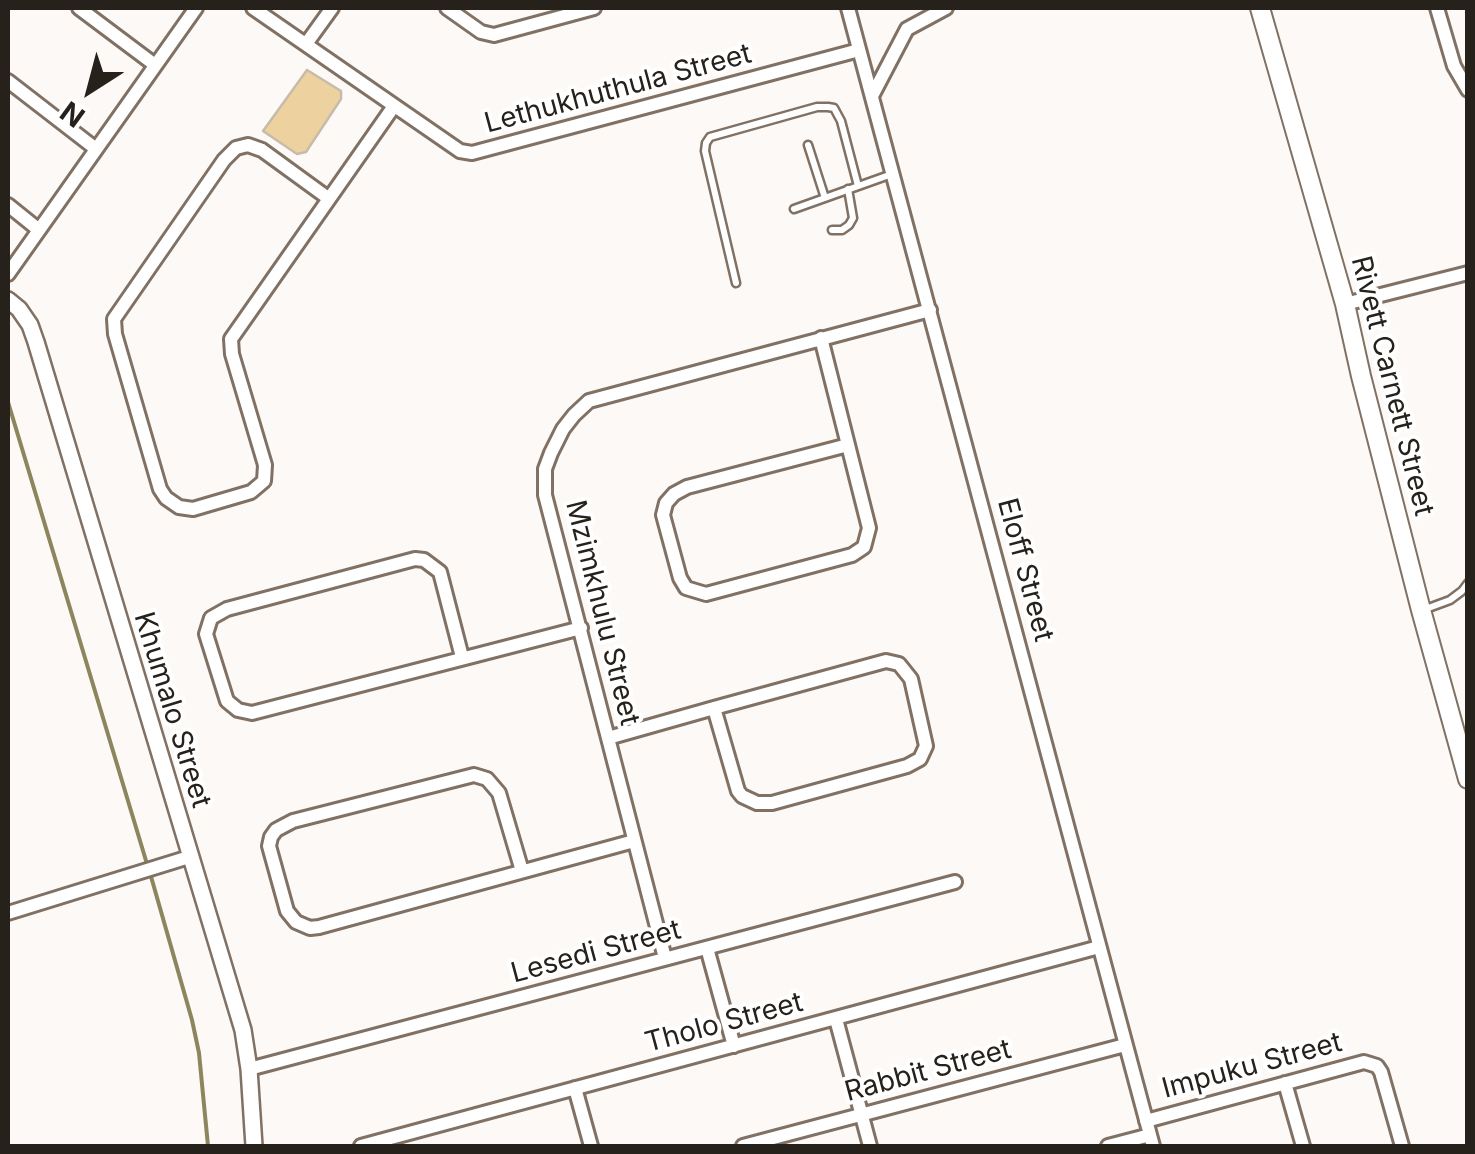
<!DOCTYPE html>
<style>
body{margin:0}
#map{position:relative;width:1475px;height:1154px;overflow:hidden;background:#fcf9f6;font-family:Inter,sans-serif}
canvas{display:block}
.frame{position:absolute;inset:0;border:10px solid #27211c;pointer-events:none}
.north{position:absolute;left:40px;top:40px;width:100px;height:100px;-webkit-text-stroke:8px #fff;paint-order:stroke;rotate:216deg;font-size:28px;font-weight:700;line-height:40px;text-align:center;color:#27211c}
.north::after{content:'';display:block;margin:auto;width:35px;height:45px;background:#27211c;clip-path:polygon(50% 0,100% 100%,50% 72%,0 100%)}
</style>
<div id="map">
<canvas width="1475" height="1154"></canvas>
<div class="frame"></div>
<div class="north">N</div>
</div>
<script>
const ctx = document.querySelector('canvas').getContext('2d');
ctx.lineJoin = 'round';
const toPath = rows => new Path2D(rows.map(r => 'M' + r).join(''));
function trace(path, color, width, dash) { ctx.strokeStyle = color; ctx.lineWidth = width; ctx.lineCap = dash ? 'butt' : 'round'; ctx.setLineDash(dash || []); ctx.stroke(path); }
function fillPath(path, color) { ctx.fillStyle = color; ctx.fill(path, 'evenodd'); }
function drawText(font, color, halo, rows, align = 'center') {
  ctx.font = font + ' Inter,sans-serif'; ctx.lineWidth = 8; ctx.setLineDash([]); ctx.textBaseline = 'middle'; ctx.strokeStyle = halo; ctx.fillStyle = color; for (const [text, x, y, turn = 0] of rows) {
    ctx.save(); ctx.translate(x, y); ctx.rotate((+turn || 0) * Math.PI / 180); ctx.textAlign = isNaN(turn) ? turn : align; if (halo) ctx.strokeText(text, 0, 0); ctx.fillText(text, 0, 0); ctx.restore();
  }
}
const stream = toPath([
 [8,402,147,864],
 [150,873,192,1020,199,1053,208,1146]
]);
const building = toPath([
 [307,70,341,91,341,99,306,152,297,154,263,131,307,70]
]);
const service = toPath([
 [808,145,825,198],
 [794,209,892,174],
 [832,230,842,230,849,225,853,218,848,189],
 [736,283,705,151,706,143,710,137,817,107,828,107,834,108,841,121,858,186],
 [1423,610,1450,600,1462,591,1468,583]
]);
const minor = toPath([
 [79,8,155,65],
 [253,8,460,151,472,153,859,50],
 [447,8,481,32,494,35,594,8],
 [848,8,1153,1146],
 [1437,8,1454,66,1468,90],
 [306,44,332,8],
 [8,81,96,149],
 [872,96,907,29,946,8],
 [328,198,262,150,248,145,236,148,224,160,114,319,115,334,160,489,166,498,179,507,193,509,251,492,264,481,265,465,232,354,231,339,394,106],
 [8,205,39,230],
 [8,274,196,8],
 [1345,304,1468,273],
 [821,338,869,528,864,547,852,555,706,594,686,588,680,578,663,515,666,503,674,494,687,487,848,445],
 [462,657,440,572,424,560,415,559,227,609,211,618,206,634,227,701,238,710,252,713,581,628],
 [608,738,714,708,886,661,899,664,911,679,926,746,920,759,907,766,772,803,757,803,742,796,738,791,714,708],
 [522,871,499,793,487,779,474,775,293,821,276,830,271,837,269,846,287,911,296,922,310,928,319,927,634,841],
 [8,913,189,857],
 [707,948,734,1046],
 [665,958,545,495,545,469,551,453,563,429,574,415,589,401,930,310],
 [836,1019,870,1146],
 [249,1069,955,882],
 [1285,1083,1303,1146],
 [575,1088,591,1146],
 [1146,1121,1364,1062,1377,1066,1381,1072,1402,1146],
 [361,1146,1099,947],
 [743,1146,1125,1045],
 [1108,1146,1150,1135]
]);
const tertiary = toPath([
 [8,300,19,309,30,325,36,342,243,1030,249,1069,254,1146]
]);
const secondary = toPath([
 [1260,8,1345,304,1361,376,1421,610,1468,779]
]);
const streetNames = [
 ["Lethukhuthula Street",618,89,-15],
 ["Rivett Carnett Street",1392,386,76],
 ["Eloff Street",1025,570,75],
 ["Mzimkhulu Street",602,613,76],
 ["Khumalo Street",172,710,73],
 ["Lesedi Street",596,952,-15],
 ["Tholo Street",724,1023,-15],
 ["Impuku Street",1252,1066,-15],
 ["Rabbit Street",928,1071,-15]
];
trace(stream, '#8c855e', 4);
fillPath(building, '#edd2a0');
trace(building, '#c6bca9', 2.5);
trace(service, '#807164', 11);
trace(minor, '#807164', 18);
trace(tertiary, '#807164', 20);
trace(secondary, '#807164', 22);
trace(service, '#fff', 6);
trace(minor, '#fff', 12);
trace(tertiary, '#fff', 15);
trace(secondary, '#fff', 18);
drawText('28px', '#27211c', '#fff', streetNames);
</script>
